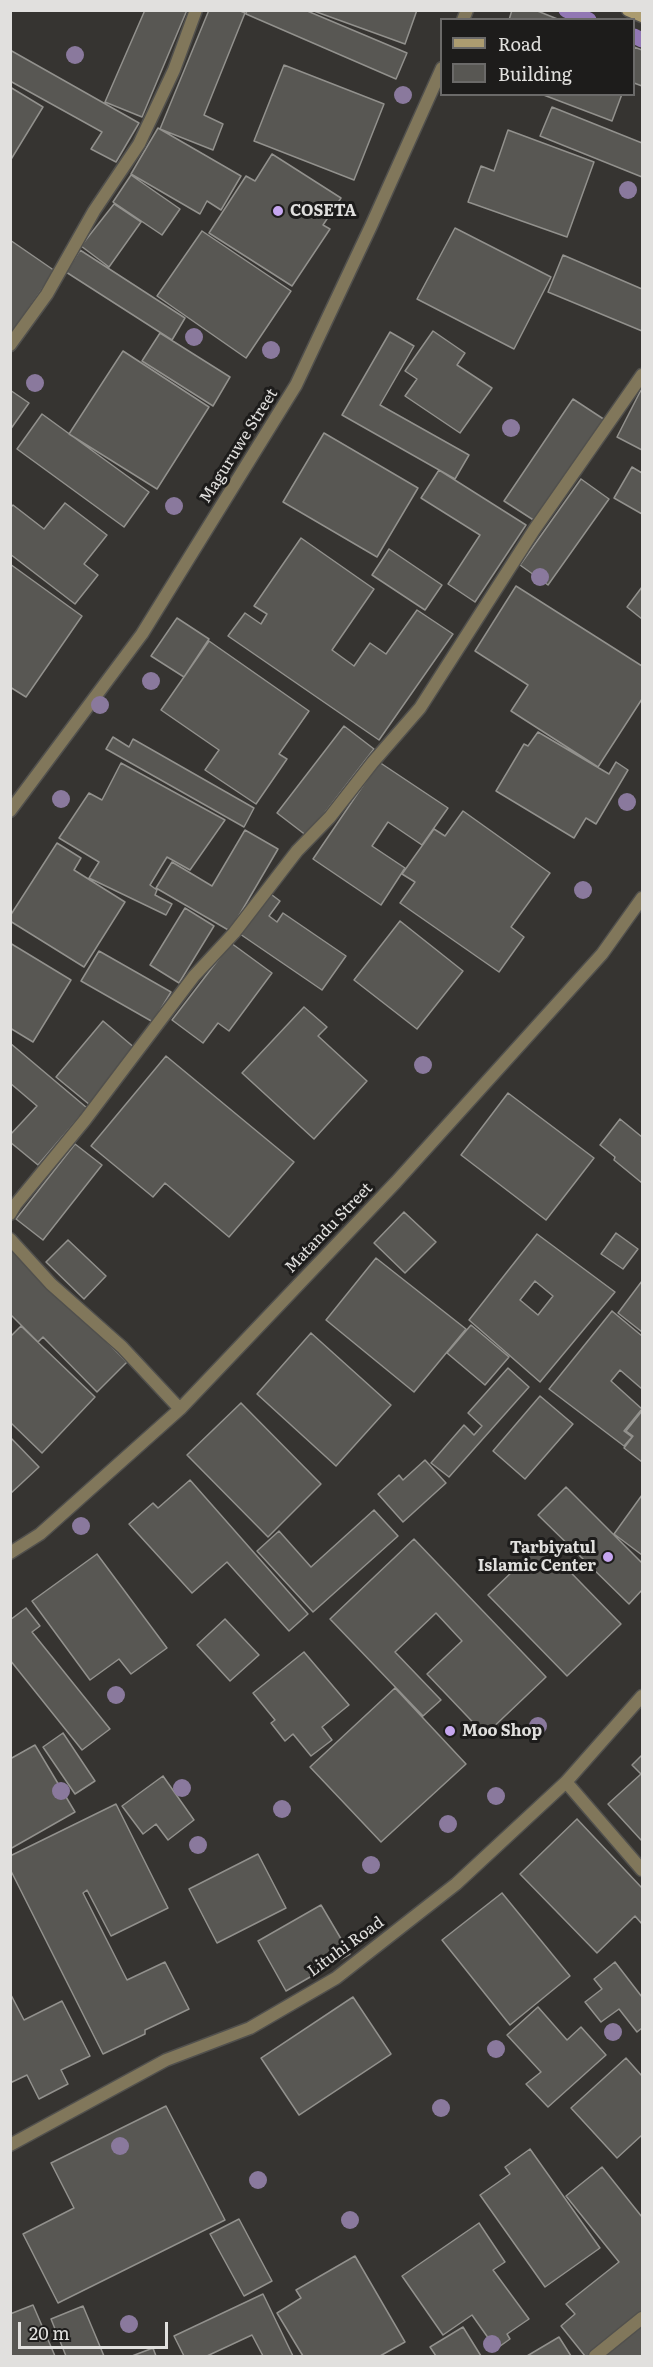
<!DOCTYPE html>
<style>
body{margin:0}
#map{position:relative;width:653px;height:2367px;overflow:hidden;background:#363431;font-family:Literata,serif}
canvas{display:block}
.frame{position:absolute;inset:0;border:12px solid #e1e0de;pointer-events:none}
.legend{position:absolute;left:440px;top:18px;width:195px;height:78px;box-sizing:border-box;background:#1d1c1b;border:2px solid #6b6a69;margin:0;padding:8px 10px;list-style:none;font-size:18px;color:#e1e0de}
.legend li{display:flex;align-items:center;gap:12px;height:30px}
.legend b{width:30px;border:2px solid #6b6a69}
.scale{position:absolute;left:18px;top:2322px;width:150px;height:27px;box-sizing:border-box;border:3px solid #e1e0de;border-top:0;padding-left:8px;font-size:18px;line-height:21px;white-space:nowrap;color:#e1e0de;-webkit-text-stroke:4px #1d1c1b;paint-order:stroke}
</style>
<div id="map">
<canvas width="653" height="2367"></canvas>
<div class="frame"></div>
<ul class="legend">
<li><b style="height:8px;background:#ac9c70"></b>Road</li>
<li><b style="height:16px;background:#585753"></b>Building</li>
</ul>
<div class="scale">20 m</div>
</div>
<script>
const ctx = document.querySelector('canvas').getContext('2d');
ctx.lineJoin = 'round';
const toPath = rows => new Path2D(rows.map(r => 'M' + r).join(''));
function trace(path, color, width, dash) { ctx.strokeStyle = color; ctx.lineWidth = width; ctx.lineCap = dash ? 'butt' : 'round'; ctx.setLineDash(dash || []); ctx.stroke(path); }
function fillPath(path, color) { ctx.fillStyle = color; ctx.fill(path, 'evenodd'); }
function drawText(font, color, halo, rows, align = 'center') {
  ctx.font = font + ' Literata,serif'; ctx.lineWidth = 6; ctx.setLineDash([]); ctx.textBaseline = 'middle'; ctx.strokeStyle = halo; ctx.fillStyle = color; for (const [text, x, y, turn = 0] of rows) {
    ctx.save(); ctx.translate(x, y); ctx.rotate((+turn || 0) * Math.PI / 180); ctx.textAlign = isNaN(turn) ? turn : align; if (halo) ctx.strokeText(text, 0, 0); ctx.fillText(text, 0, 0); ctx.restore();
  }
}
const stream = toPath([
 [566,10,589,20],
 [634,36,642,40]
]);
const building = toPath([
 [145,10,187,10,142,117,105,102,145,10],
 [209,10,238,10,245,13,204,115,223,124,213,150,160,129,209,10],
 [247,10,305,10,407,53,396,79,246,14,247,10],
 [311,10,417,10,405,44,311,10],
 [512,10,535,10,560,20,509,20,512,10],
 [634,47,642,50,642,86,634,83,634,47],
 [10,50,139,123,116,162,91,149,102,132,10,81,10,50],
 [284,65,384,104,354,180,254,141,284,65],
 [10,87,43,107,10,161,10,87],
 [541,94,622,94,612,121,541,94],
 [552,107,642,143,642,177,540,136,552,107],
 [158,128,241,176,221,210,207,201,200,214,131,174,158,128],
 [508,130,594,162,567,237,468,202,481,166,494,171,508,130],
 [272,154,341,198,323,225,330,229,292,286,209,233,246,176,255,181,272,154],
 [131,175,180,209,162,235,113,202,131,175],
 [114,204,141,222,109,267,81,246,114,204],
 [455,228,551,277,514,349,417,299,455,228],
 [202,231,291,291,246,358,157,296,202,231],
 [10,240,55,271,10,335,10,240],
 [80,250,185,318,172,340,66,272,80,250],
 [563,255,642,289,642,331,548,292,563,255],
 [433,331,465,353,457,365,492,388,460,433,405,396,417,379,405,371,433,331],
 [390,332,414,346,380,405,469,455,455,479,342,415,390,332],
 [160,333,230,377,213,406,142,361,160,333],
 [123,351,209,407,157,489,69,434,123,351],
 [642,388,642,450,617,437,642,388],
 [10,390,29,403,10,430,10,390],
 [573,399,605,420,535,521,504,501,573,399],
 [42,414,149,492,124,527,17,449,42,414],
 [324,433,418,488,377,557,283,502,324,433],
 [632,467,642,473,642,514,614,498,632,467],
 [439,470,526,525,475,602,448,584,480,535,421,498,439,470],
 [581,479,609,499,548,585,520,565,581,479],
 [65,503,107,535,84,564,98,575,75,604,10,554,10,508,13,505,44,529,65,503],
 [301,538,374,589,332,650,354,666,370,643,386,654,417,610,453,634,379,740,228,636,245,613,261,624,267,614,254,606,301,538],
 [389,549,442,585,425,610,372,575,389,549],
 [10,564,82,616,26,697,10,687,10,564],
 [516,586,642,666,642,699,598,767,511,711,528,685,475,651,516,586],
 [642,587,642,619,627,607,642,587],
 [177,618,209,639,184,677,151,656,177,618],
 [209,641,309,711,279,754,287,759,256,804,205,770,219,750,161,710,209,641],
 [344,726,374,749,307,836,277,813,344,726],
 [538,732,609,774,616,762,628,770,596,824,586,818,574,838,496,791,524,744,528,746,538,732],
 [113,737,129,747,133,739,254,808,244,827,106,749,113,737],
 [379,762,448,808,422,845,388,822,372,846,405,868,381,905,313,859,379,762],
 [121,763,225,820,190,870,167,857,150,885,157,890,155,895,172,904,166,915,89,878,99,862,59,838,89,793,102,800,121,763],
 [463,811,550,873,511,927,524,937,499,972,400,903,415,882,402,874,434,829,445,836,463,811],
 [245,830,278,849,230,931,156,888,172,862,212,886,245,830],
 [57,843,81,858,74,870,125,902,84,967,10,921,10,916,57,843],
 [268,892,280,901,269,916,277,922,283,913,346,956,322,990,240,934,268,892],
 [185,908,214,926,179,983,150,965,185,908],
 [400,921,463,971,417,1029,354,980,400,921],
 [10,943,71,980,33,1042,10,1028,10,943],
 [231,943,272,973,229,1031,218,1023,203,1043,172,1020,231,943],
 [99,951,171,992,153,1022,81,981,99,951],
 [304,1007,327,1027,318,1036,367,1081,314,1139,242,1073,304,1007],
 [103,1021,136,1049,90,1105,56,1077,103,1021],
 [10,1043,87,1108,38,1165,10,1142,10,1135,37,1106,10,1083,10,1043],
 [166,1056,294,1162,229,1237,165,1183,153,1197,91,1146,166,1056],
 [508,1093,594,1158,546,1220,461,1155,508,1093],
 [620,1119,642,1137,642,1183,614,1160,615,1157,600,1145,620,1119],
 [75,1144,102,1165,43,1240,16,1219,75,1144],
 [404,1212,436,1242,405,1273,374,1243,404,1212],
 [616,1233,638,1249,623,1269,601,1254,616,1233],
 [537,1234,615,1292,540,1382,469,1320,537,1234],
 [535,1281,553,1296,538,1315,520,1300,535,1281],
 [68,1240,106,1276,84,1299,46,1262,68,1240],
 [10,1245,127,1362,97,1392,43,1337,38,1342,10,1314,10,1245],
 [376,1258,466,1329,414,1392,326,1320,376,1258],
 [642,1281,642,1332,618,1313,642,1281],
 [612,1311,642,1336,642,1389,620,1370,611,1381,642,1409,624,1431,632,1437,624,1446,549,1389,612,1311],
 [471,1325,509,1357,485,1385,447,1353,471,1325],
 [21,1326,95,1397,42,1453,10,1422,10,1337,21,1326],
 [311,1333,391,1405,336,1466,257,1394,311,1333],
 [508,1368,529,1387,449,1477,431,1463,464,1425,474,1435,482,1426,468,1413,508,1368],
 [540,1396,573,1424,525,1479,493,1451,540,1396],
 [241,1403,321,1484,268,1537,187,1455,241,1403],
 [642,1411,642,1462,624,1448,633,1436,626,1431,642,1411],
 [10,1437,39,1467,10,1494,10,1437],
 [425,1460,446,1483,403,1522,378,1494,399,1475,403,1480,425,1460],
 [190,1480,308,1614,289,1631,227,1562,192,1593,129,1524,153,1503,158,1508,190,1480],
 [566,1487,642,1563,642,1590,629,1604,538,1515,566,1487],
 [642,1495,642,1555,614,1534,642,1495],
 [374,1510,398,1536,313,1612,257,1551,279,1531,311,1567,374,1510],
 [414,1539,546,1677,485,1735,427,1674,462,1641,436,1613,395,1652,441,1700,423,1716,330,1619,414,1539],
 [542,1543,621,1624,567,1676,488,1595,542,1543],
 [97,1554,167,1648,131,1674,119,1659,90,1680,32,1601,97,1554],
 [26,1608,40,1626,32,1632,110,1729,82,1750,10,1660,10,1620,26,1608],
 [225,1619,259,1655,230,1681,197,1645,225,1619],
 [304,1652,349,1705,322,1727,332,1740,311,1756,293,1734,285,1741,271,1723,275,1720,253,1693,304,1652],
 [395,1688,466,1764,381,1842,310,1767,395,1688],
 [63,1733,95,1781,75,1794,43,1747,63,1733],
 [35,1745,75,1812,10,1849,10,1759,35,1745],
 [642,1755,642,1841,608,1804,641,1774,632,1765,642,1755],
 [163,1776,194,1820,168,1840,156,1824,143,1834,122,1806,163,1776],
 [116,1804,168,1908,111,1936,87,1890,83,1893,127,1980,165,1962,189,2009,145,2030,145,2034,103,2054,10,1869,10,1856,116,1804],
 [577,1819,642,1888,642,1924,635,1916,597,1953,520,1874,577,1819],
 [258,1854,286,1908,217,1943,189,1889,258,1854],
 [502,1893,570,1976,510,2025,442,1940,502,1893],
 [321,1905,350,1954,286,1991,258,1941,321,1905],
 [615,1962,642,1997,642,2028,637,2032,619,2009,601,2022,585,2002,602,1989,594,1979,615,1962],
 [10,1993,24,2020,62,2001,90,2056,61,2070,68,2084,39,2099,27,2075,10,2083,10,1993],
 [353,1997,391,2054,299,2115,261,2058,353,1997],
 [538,2007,567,2040,581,2027,606,2055,548,2107,526,2084,541,2072,507,2035,538,2007],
 [626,2058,642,2076,642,2135,617,2158,571,2108,626,2058],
 [166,2106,225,2220,58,2303,23,2234,74,2208,51,2163,166,2106],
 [530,2149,600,2248,545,2287,480,2195,510,2174,505,2167,530,2149],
 [602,2167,642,2217,642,2316,592,2356,585,2356,561,2326,575,2314,566,2304,619,2262,566,2196,602,2167],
 [239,2219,272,2281,244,2296,210,2234,239,2219],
 [479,2223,505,2262,493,2270,529,2319,507,2334,510,2339,496,2349,472,2315,443,2335,402,2276,479,2223],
 [355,2256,405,2342,380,2356,303,2356,277,2313,301,2298,296,2290,355,2256],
 [263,2294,293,2356,263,2356,252,2335,207,2356,184,2356,174,2336,263,2294],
 [33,2305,55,2356,10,2356,10,2314,33,2305],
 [83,2306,104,2356,66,2356,51,2319,83,2306],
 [642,2324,642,2356,599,2356,642,2324],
 [463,2327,481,2356,436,2356,430,2347,463,2327],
 [559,2337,571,2356,527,2356,559,2337],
 [153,2348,156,2356,132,2356,153,2348]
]);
const street = toPath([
 [463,20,467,10],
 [10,345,47,294,94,211,139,144,174,70,196,10],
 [10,811,142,634,296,385,371,226,442,68],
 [10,1214,16,1204,85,1120,194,976,234,933,297,851,330,817,373,762,420,708,534,530,642,375],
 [10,1239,51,1284,122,1347,180,1409],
 [10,1553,40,1534,180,1409,396,1182,602,954,642,898],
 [566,1782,642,1870],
 [10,2145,166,2060,250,2028,336,1978,456,1884,566,1782,642,1696],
 [595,2356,642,2318]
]);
const secondary = toPath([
 [628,10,642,16]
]);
const trees = [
 [75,55],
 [403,95],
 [628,190],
 [194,337],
 [271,350],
 [35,383],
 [511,428],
 [174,506],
 [540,577],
 [151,681],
 [100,705],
 [61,799],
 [627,802],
 [583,890],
 [423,1065],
 [81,1526],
 [116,1695],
 [538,1726],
 [182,1788],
 [61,1791],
 [496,1796],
 [282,1809],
 [448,1824],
 [198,1845],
 [371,1865],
 [613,2032],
 [496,2049],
 [441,2108],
 [120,2146],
 [258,2180],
 [350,2220],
 [129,2324],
 [492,2344]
];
const markers = [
 [278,211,6,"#c6a6f0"],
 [608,1557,6,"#c6a6f0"],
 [450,1731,6,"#c6a6f0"]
];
const poiNames = [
 ["COSETA",290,211],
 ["Tarbiyatul",596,1548,"right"],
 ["Islamic Center",596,1566,"right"],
 ["Moo Shop",462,1731]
];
const streetNames = [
 ["Maguruwe Street",239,446,-58],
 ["Matandu Street",329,1228,-46],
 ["Lituhi Road",346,1947,-36]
];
trace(stream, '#9278b4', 15);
fillPath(building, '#585753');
trace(building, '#92918d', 1.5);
trace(street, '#51504d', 15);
trace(secondary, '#51504d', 15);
trace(street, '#81775b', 12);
trace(secondary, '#ac9c70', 12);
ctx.fillStyle = '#8a799d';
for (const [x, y] of trees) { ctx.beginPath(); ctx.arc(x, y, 9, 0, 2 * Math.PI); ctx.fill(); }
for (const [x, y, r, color] of markers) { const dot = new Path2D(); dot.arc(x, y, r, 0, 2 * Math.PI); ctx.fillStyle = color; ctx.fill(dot); trace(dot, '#1d1c1b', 2); }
drawText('bold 16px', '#e1e0de', '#1d1c1b', poiNames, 'left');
drawText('16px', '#e1e0de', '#1d1c1b', streetNames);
</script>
